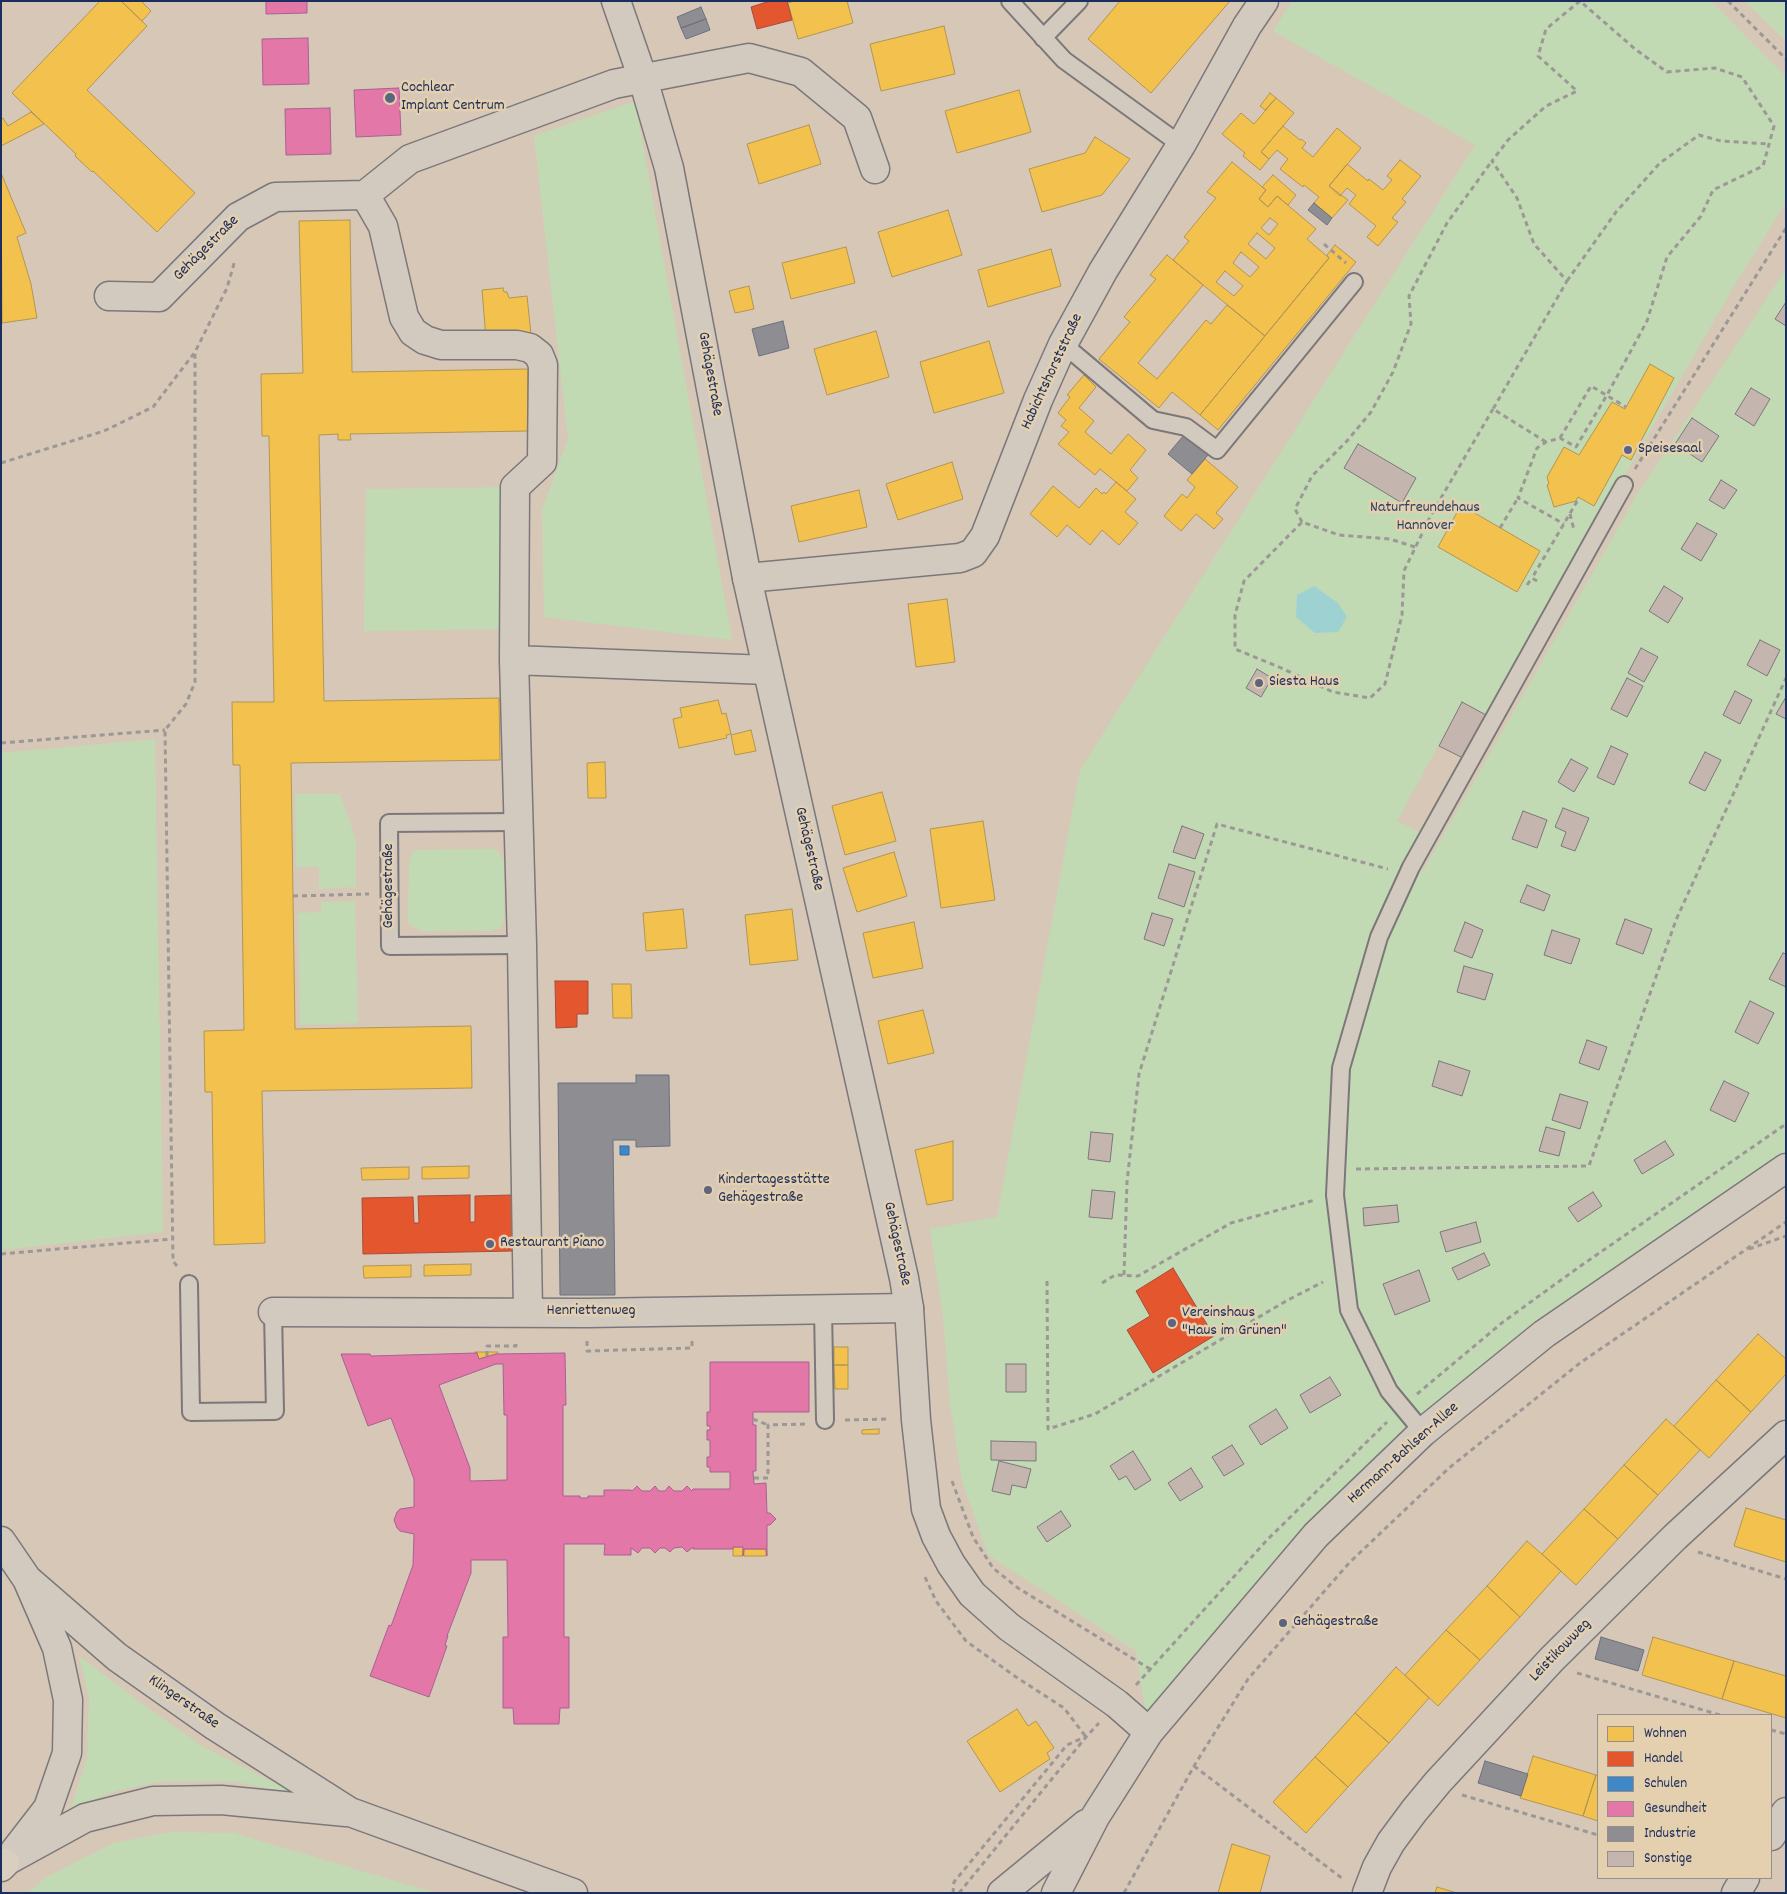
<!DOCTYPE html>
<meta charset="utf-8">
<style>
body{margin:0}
#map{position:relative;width:1787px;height:1894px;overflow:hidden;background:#d7c7b7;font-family:Dekko,sans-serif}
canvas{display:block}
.frame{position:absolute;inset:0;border:2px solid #1b2f5e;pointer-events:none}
.legend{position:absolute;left:1597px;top:1714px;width:175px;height:165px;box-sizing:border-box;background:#e4cfae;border:1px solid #948f8e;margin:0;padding:6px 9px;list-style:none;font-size:15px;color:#1b2f5e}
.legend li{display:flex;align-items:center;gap:10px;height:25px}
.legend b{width:25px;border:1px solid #948f8e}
</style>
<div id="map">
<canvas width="1787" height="1894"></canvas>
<div class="frame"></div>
<ul class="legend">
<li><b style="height:14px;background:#f2c14e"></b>Wohnen</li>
<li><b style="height:14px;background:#e4572e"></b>Handel</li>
<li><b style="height:14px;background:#3f88c5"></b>Schulen</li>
<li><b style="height:14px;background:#e377a8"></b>Gesundheit</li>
<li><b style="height:14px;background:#8d8d92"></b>Industrie</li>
<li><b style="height:14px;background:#c5b5af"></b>Sonstige</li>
</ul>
</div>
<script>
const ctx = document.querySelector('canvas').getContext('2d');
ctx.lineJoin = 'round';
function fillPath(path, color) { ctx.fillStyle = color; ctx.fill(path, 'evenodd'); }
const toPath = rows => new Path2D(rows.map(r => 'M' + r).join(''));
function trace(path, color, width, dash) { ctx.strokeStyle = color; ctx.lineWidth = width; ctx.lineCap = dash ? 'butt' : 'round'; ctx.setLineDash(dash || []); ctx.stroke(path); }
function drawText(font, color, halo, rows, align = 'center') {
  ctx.font = font + ' Dekko,sans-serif'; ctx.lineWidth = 5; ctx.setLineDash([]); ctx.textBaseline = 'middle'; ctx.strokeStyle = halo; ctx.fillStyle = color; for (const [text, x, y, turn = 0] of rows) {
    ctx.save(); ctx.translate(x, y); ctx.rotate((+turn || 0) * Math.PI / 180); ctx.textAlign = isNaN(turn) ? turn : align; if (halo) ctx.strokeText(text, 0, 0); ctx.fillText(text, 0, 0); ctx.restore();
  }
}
const green = toPath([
 [1292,1,1711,1,1786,77,1786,202,1736,283,1486,715,1462,702,1397,821,1421,833,1403,864,1423,871,1637,495,1786,269,1786,1168,1423,1432,1148,1727,1136,1651,988,1555,962,1481,950,1404,943,1317,930,1229,997,1217,1080,770,1475,145,1273,31],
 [1745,1,1786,1,1786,41],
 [635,101,732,640,544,617,542,510,568,439,534,136],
 [515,487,513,629,364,631,366,489],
 [155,739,163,1232,1,1250,1,753],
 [295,794,340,794,356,840,356,887,319,889,319,867,296,867],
 [489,849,495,849,499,852,504,862,504,918,503,924,500,928,490,931,422,931,410,925,408,920,409,861,413,852,417,850],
 [355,901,358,1023,300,1025,298,913,321,912,321,902],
 [79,1656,152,1711,202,1746,294,1793,231,1781,162,1781,116,1791,71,1808,87,1758,89,1698],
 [170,1832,234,1833,436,1893,27,1893,45,1878,113,1843]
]);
const water = toPath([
 [1314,586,1338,603,1347,617,1338,632,1315,633,1296,617,1297,595]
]);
const homes = toPath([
 [100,1,121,1,147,26,87,90,195,193,157,232,93,171,92,172,75,156,76,154,12,93,100,1],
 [121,1,141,1,151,11,142,21,121,1],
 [794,1,847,1,853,23,798,39,788,3,794,1],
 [1120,1,1230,1,1151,93,1088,39,1120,1],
 [944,26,955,74,881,91,870,44,944,26],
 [1019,90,1031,132,957,153,945,111,1019,90],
 [1270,93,1276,98,1265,110,1260,106,1270,93],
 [1276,98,1294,113,1261,152,1269,159,1260,170,1243,156,1245,153,1222,134,1241,113,1254,124,1276,98],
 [31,112,44,124,1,146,1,119,3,118,8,126,31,112],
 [809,125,821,164,759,184,747,144,809,125],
 [1283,126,1300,140,1301,139,1306,143,1302,148,1313,157,1337,128,1361,148,1329,186,1348,200,1332,218,1314,203,1319,197,1304,185,1303,187,1280,169,1288,159,1277,150,1269,159,1261,152,1283,126],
 [1095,137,1130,159,1102,195,1042,212,1029,169,1085,153,1095,137],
 [1400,160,1421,176,1402,199,1406,202,1392,218,1398,222,1378,246,1367,237,1376,226,1349,204,1356,195,1347,188,1340,196,1329,186,1347,164,1368,181,1369,179,1383,190,1392,180,1387,176,1400,160],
 [1232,162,1266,190,1259,199,1268,207,1277,196,1316,229,1307,239,1329,258,1265,336,1173,260,1189,241,1184,237,1216,198,1207,192,1232,162],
 [1270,218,1278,224,1269,235,1261,228,1270,218],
 [1257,233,1275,248,1266,259,1248,244,1257,233],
 [1241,252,1259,267,1250,277,1233,263,1241,252],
 [1225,271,1243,286,1234,296,1216,282,1225,271],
 [1,173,26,233,17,237,31,284,37,318,2,323,1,173],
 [1273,175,1296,195,1288,205,1277,196,1268,207,1259,199,1266,190,1262,187,1273,175],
 [948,210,962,255,892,277,878,232,948,210],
 [350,220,352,372,528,369,528,431,350,434,351,440,338,440,338,434,319,435,324,701,499,698,500,760,291,763,295,1029,471,1026,472,1088,262,1091,265,1243,214,1245,212,1092,205,1092,204,1031,244,1030,240,765,233,765,232,702,274,702,269,436,262,436,261,374,303,373,299,221,350,220],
 [1335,245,1356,262,1218,430,1200,415,1323,265,1329,258,1327,255,1335,245],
 [846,247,855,283,791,299,782,263,846,247],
 [1051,249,1061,286,988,307,978,270,1051,249],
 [1167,255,1203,285,1138,363,1157,379,1206,320,1211,324,1227,305,1265,336,1200,415,1172,392,1159,408,1099,359,1130,322,1124,317,1156,279,1150,275,1167,255],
 [749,286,754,309,735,313,729,291,749,286],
 [503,288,504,292,507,292,509,298,527,296,531,334,486,339,482,290,503,288],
 [876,331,889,377,827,395,814,349,876,331],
 [989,341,1004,393,934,413,920,362,989,341],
 [1650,364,1674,378,1631,460,1622,455,1594,506,1578,497,1576,501,1554,507,1547,485,1549,484,1547,477,1564,447,1579,455,1612,402,1625,409,1650,364],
 [1084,375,1096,387,1079,408,1094,421,1085,432,1111,454,1128,434,1146,450,1130,470,1138,478,1127,491,1100,469,1095,475,1058,444,1069,432,1061,426,1066,420,1058,413,1070,397,1067,395,1084,375],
 [1205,459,1238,487,1216,513,1223,519,1214,529,1196,514,1181,531,1164,516,1182,494,1187,498,1195,487,1187,480,1205,459],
 [952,462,963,499,898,520,886,484,952,462],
 [1116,482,1136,499,1125,512,1138,523,1119,545,1102,530,1090,545,1067,525,1057,537,1030,514,1053,486,1079,508,1096,488,1102,494,1104,492,1106,494,1116,482],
 [859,490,867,527,799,542,791,506,859,490],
 [1461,505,1540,551,1517,592,1438,547,1461,505],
 [947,599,955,662,916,667,908,604,947,599],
 [718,700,722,714,726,713,731,734,726,735,727,738,679,748,673,719,682,717,680,708,718,700],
 [751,730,756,751,735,755,731,735,751,730],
 [605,762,606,798,588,798,587,763,605,762],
 [882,792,896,841,845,855,832,806,882,792],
 [983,821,995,900,941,908,930,829,983,821],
 [894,852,907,896,857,912,843,868,894,852],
 [683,909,687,948,646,951,643,913,683,909],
 [792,909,798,960,750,965,745,915,792,909],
 [914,922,923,968,873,978,863,933,914,922],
 [612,984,631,984,632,1018,613,1018,612,984],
 [923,1010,934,1053,888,1064,878,1021,923,1010],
 [953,1141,953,1200,927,1205,915,1150,953,1141],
 [469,1166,469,1178,422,1179,422,1167,469,1166],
 [409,1167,409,1179,362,1180,361,1168,409,1167],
 [471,1264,471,1275,424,1276,424,1265,471,1264],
 [411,1265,411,1277,364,1278,363,1266,411,1265],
 [1758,1334,1786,1359,1786,1374,1751,1412,1716,1380,1758,1334],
 [834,1347,848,1347,848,1365,834,1365,834,1347],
 [475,1352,498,1352,497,1354,479,1359,475,1352],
 [834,1365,848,1365,848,1389,835,1389,834,1365],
 [1716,1380,1751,1412,1709,1458,1674,1426,1716,1380],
 [1666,1419,1700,1450,1658,1495,1624,1465,1666,1419],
 [879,1429,879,1434,862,1434,862,1430,879,1429],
 [1624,1465,1658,1495,1618,1539,1584,1509,1624,1465],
 [1746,1508,1786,1520,1786,1562,1734,1546,1746,1508],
 [1584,1509,1618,1539,1576,1585,1542,1554,1584,1509],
 [1527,1541,1561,1571,1520,1617,1487,1586,1527,1541],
 [733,1547,743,1547,743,1556,733,1556,733,1547],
 [744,1549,766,1549,766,1556,744,1556,744,1549],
 [1487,1586,1520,1617,1480,1660,1446,1630,1487,1586],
 [1446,1630,1480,1660,1438,1706,1405,1675,1446,1630],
 [1653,1637,1734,1661,1722,1699,1642,1675,1653,1637],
 [1734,1661,1786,1676,1786,1718,1722,1699,1734,1661],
 [1396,1667,1429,1698,1389,1743,1355,1713,1396,1667],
 [1017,1709,1028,1726,1036,1721,1054,1748,1047,1753,1050,1759,1000,1792,967,1741,1017,1709],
 [1355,1713,1389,1743,1348,1787,1315,1757,1355,1713],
 [1533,1756,1596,1775,1583,1816,1520,1798,1533,1756],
 [1315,1757,1348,1787,1306,1833,1273,1802,1315,1757],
 [1596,1775,1598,1776,1598,1821,1583,1816,1596,1775],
 [1232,1844,1270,1856,1260,1893,1218,1893,1232,1844],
 [1437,1887,1457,1893,1435,1893,1437,1887]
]);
const shops = toPath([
 [770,1,787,1,792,20,757,29,751,7,770,1],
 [555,981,588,981,588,1014,577,1014,577,1027,556,1028,555,981],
 [470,1195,470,1222,475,1222,475,1196,512,1195,513,1251,363,1254,362,1198,413,1197,414,1223,419,1223,418,1196,470,1195],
 [1173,1268,1214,1336,1153,1373,1127,1330,1150,1316,1136,1291,1173,1268]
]);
const schools = toPath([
 [620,1146,629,1146,629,1155,620,1155,620,1146]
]);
const health = toPath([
 [266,1,307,1,307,13,266,14,266,1],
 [308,38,309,84,263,85,262,39,308,38],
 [399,88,401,135,356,137,354,90,399,88],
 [330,108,331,154,286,155,285,109,330,108],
 [477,1353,479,1359,496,1354,565,1353,566,1405,563,1405,563,1496,580,1496,580,1498,588,1498,588,1496,604,1496,604,1490,631,1490,632,1491,637,1486,642,1491,650,1491,655,1486,659,1491,665,1491,669,1486,674,1491,682,1491,687,1486,692,1491,693,1489,730,1489,730,1472,710,1472,710,1467,707,1467,707,1457,710,1457,710,1440,707,1440,707,1430,710,1430,710,1426,707,1426,707,1412,710,1412,710,1362,809,1362,809,1412,753,1412,753,1425,756,1425,756,1471,753,1471,754,1484,766,1483,767,1513,770,1513,776,1519,770,1525,767,1525,767,1556,766,1549,744,1549,743,1556,743,1547,733,1547,733,1549,693,1549,694,1548,692,1548,687,1552,682,1547,674,1548,670,1552,665,1548,660,1548,655,1553,650,1548,642,1548,638,1553,631,1548,631,1555,604,1555,605,1544,564,1544,564,1637,569,1637,569,1708,560,1708,559,1724,514,1724,513,1708,503,1708,503,1637,508,1637,507,1560,471,1560,471,1573,447,1636,448,1636,445,1645,447,1646,429,1697,370,1676,389,1625,391,1626,394,1618,413,1565,414,1534,400,1531,397,1528,394,1520,397,1512,400,1509,414,1507,414,1479,391,1418,368,1426,341,1354,370,1354,371,1356,477,1353],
 [496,1364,503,1364,504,1415,507,1415,507,1480,470,1481,470,1468,439,1385,496,1364]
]);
const industry = toPath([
 [701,7,706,19,681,28,677,17,701,7],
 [706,19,710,30,686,39,681,28,706,19],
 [1314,203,1332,218,1327,225,1308,210,1314,203],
 [783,321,789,348,759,356,752,329,783,321],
 [1184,435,1208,455,1192,474,1168,454,1184,435],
 [636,1075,669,1075,670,1146,636,1147,636,1140,613,1140,615,1295,560,1295,558,1083,636,1083,636,1075],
 [1601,1637,1644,1650,1638,1671,1595,1659,1601,1637],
 [1485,1761,1528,1774,1521,1796,1478,1783,1485,1761]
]);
const building = toPath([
 [1786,302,1786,326,1775,319,1786,302],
 [1751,388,1770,399,1754,426,1735,414,1751,388],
 [1692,418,1719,436,1702,462,1675,444,1692,418],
 [1358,444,1416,478,1402,503,1344,468,1358,444],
 [1721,480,1737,490,1724,509,1709,500,1721,480],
 [1697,523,1717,534,1701,561,1681,549,1697,523],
 [1664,586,1683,598,1668,623,1649,611,1664,586],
 [1760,640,1780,650,1767,676,1747,665,1760,640],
 [1641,648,1658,657,1644,682,1628,673,1641,648],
 [1257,669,1272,678,1261,697,1246,688,1257,669],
 [1627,678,1643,686,1627,717,1611,709,1627,678],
 [1735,691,1752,700,1740,724,1723,715,1735,691],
 [1786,697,1786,719,1776,714,1786,697],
 [1462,702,1486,715,1463,758,1439,746,1462,702],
 [1611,746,1628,754,1614,785,1597,777,1611,746],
 [1705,752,1721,760,1705,791,1689,783,1705,752],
 [1571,759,1588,768,1574,792,1558,782,1571,759],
 [1563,808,1589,818,1575,851,1561,846,1566,832,1555,827,1563,808],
 [1523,811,1547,820,1537,848,1512,839,1523,811],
 [1182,826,1204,834,1195,859,1173,852,1182,826],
 [1169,864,1195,872,1184,907,1158,898,1169,864],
 [1527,885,1550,895,1544,911,1520,902,1527,885],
 [1152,913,1173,919,1164,946,1144,939,1152,913],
 [1625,919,1652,929,1643,954,1616,944,1625,919],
 [1465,922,1483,930,1472,958,1454,951,1465,922],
 [1552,930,1580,939,1571,964,1544,955,1552,930],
 [1783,953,1786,954,1786,987,1769,979,1783,953],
 [1464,966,1493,974,1485,1000,1457,992,1464,966],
 [1750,1001,1774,1013,1758,1044,1735,1032,1750,1001],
 [1587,1040,1607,1047,1599,1070,1579,1063,1587,1040],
 [1439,1061,1470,1071,1462,1096,1432,1086,1439,1061],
 [1724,1081,1749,1093,1735,1122,1710,1110,1724,1081],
 [1560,1094,1588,1102,1580,1129,1552,1120,1560,1094],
 [1546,1127,1565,1132,1559,1156,1539,1151,1546,1127],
 [1091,1132,1113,1134,1110,1162,1088,1159,1091,1132],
 [1665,1141,1674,1155,1642,1174,1634,1160,1665,1141],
 [1092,1190,1115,1192,1112,1219,1089,1217,1092,1190],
 [1593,1192,1602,1206,1578,1222,1568,1208,1593,1192],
 [1397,1205,1399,1222,1364,1226,1363,1208,1397,1205],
 [1476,1222,1481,1242,1446,1252,1440,1232,1476,1222],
 [1484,1253,1490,1265,1458,1280,1452,1268,1484,1253],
 [1419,1270,1430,1301,1395,1315,1383,1284,1419,1270],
 [1006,1364,1026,1364,1026,1392,1006,1392,1006,1364],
 [1330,1377,1341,1395,1310,1413,1300,1395,1330,1377],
 [1276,1409,1288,1428,1261,1445,1249,1426,1276,1409],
 [991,1441,1036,1442,1036,1461,991,1460,991,1441],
 [1232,1445,1244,1464,1224,1476,1212,1457,1232,1445],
 [1133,1451,1151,1480,1135,1490,1126,1476,1119,1480,1110,1466,1133,1451],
 [999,1461,1031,1469,1026,1488,1012,1485,1010,1495,992,1491,999,1461],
 [1191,1468,1203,1487,1180,1501,1168,1483,1191,1468],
 [1061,1511,1071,1526,1047,1542,1037,1527,1061,1511]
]);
const path = toPath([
 [1728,1,1786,59],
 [1324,244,1346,263],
 [1567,281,1616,212,1660,163,1699,135,1721,141,1769,144],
 [1560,438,1591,386,1626,407],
 [1546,442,1493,409,1567,281,1534,244,1517,198,1492,161,1508,140,1546,106,1577,91,1538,56,1546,29,1580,1,1635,49,1667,72,1715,68,1742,77,1774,126,1763,166,1713,190,1701,216,1667,257,1647,321,1607,395,1576,447,1560,438,1546,442,1537,448,1518,498,1564,524],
 [1,463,104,431,153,407,195,352,227,288,235,260],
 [1635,469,1786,228],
 [1570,514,1574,530],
 [1302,522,1295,509,1312,476,1347,441,1371,412,1393,372,1411,324,1409,296,1447,223,1492,161],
 [1500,528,1518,498],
 [1415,547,1390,539,1339,535,1302,522,1244,581,1235,615,1235,649,1279,667,1333,692,1370,698,1385,684,1402,615,1404,571,1431,515,1493,409],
 [1537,581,1532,578,1579,498],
 [1527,585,1532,578],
 [1,743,165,730],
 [293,896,369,894],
 [1356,1169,1589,1166,1676,920,1786,678],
 [1749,1249,1786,1236],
 [1,1254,172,1239],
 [177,1266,173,1261,165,730,186,704,195,682,195,352],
 [1124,1275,1127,1182,1139,1074,1217,824,1388,869],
 [1047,1281,1048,1429,1095,1414,1286,1301,1323,1282],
 [1102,1283,1115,1275,1138,1276,1231,1223,1315,1200],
 [587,1341,587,1351,692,1348,692,1337],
 [487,1356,487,1346,516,1346,516,1340],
 [1417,1394,1503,1322,1579,1267,1786,1124],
 [753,1419,768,1425],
 [845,1420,889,1419],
 [754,1478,768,1478,768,1425,805,1424],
 [952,1481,973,1537,993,1568,1018,1588,1150,1669],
 [1698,1552,1786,1579],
 [925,1577,936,1601,966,1641,1016,1677,1064,1708,1086,1737],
 [1577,1673,1720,1715],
 [1136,1685,1267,1540,1387,1422],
 [1771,1730,1786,1734],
 [1194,1766,1343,1879],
 [1462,1795,1598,1835],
 [953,1893,954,1882,1067,1745,1085,1737],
 [959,1893,1086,1737,1099,1723],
 [1124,1893,1194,1766,1248,1679,1349,1563,1449,1468,1580,1363,1786,1222]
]);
const lane = toPath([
 [1010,1,1064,60,1181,145],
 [1043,38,1079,1],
 [1063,344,1153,420,1186,427,1217,450,1354,282],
 [518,822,389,823,390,946,522,945],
 [189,1284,191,1412,275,1411,273,1312],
 [823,1309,825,1420],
 [1423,1432,1389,1391,1349,1310,1335,1195,1341,1068,1379,937,1411,867,1624,485]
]);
const street = toPath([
 [365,195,410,159,614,84,749,58,801,72,857,118,875,169],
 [109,296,159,297,238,217,275,197,365,195,383,226,404,317,413,332,425,340,441,345,517,345,530,348,539,355,543,365,542,462,515,487,514,660,522,945,528,1312],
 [747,578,960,558,973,553,985,536,1038,400,1063,344,1103,271,1181,145,1247,26,1264,1],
 [514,660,767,670],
 [273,1312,587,1313,909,1308],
 [1771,1836,1786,1812],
 [1367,1893,1377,1867,1391,1842,1414,1811,1438,1782,1552,1659,1675,1537,1786,1435],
 [1736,1893,1745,1878]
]);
const secondary = toPath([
 [616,1,643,79,669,168,747,578,904,1278,909,1308,916,1420,926,1509,936,1536,951,1564,972,1594,1009,1627,1117,1704,1149,1732],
 [1,1541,27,1579,57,1648,68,1700,67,1753,48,1808,14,1852],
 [27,1579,117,1657,215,1726,350,1812,573,1893],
 [1,1864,85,1818,153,1801,221,1800,346,1812],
 [1002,1893,1086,1824],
 [1056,1893,1095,1817,1149,1732,1316,1535,1423,1432,1544,1334,1786,1168]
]);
const highway = toPath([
 [1,1867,5,1863]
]);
const markers = [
 [390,98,6,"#5d647d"],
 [1628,450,5,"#5d647d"],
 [1259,683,5,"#5d647d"],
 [708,1190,5,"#5d647d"],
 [490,1244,5,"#5d647d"],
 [1172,1323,5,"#5d647d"],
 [1283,1623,5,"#5d647d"]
];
const poiNames = [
 ["Cochlear",401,89],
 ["Implant Centrum",401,107],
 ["Speisesaal",1638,450],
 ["Siesta Haus",1269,683],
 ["Kindertagesstätte",718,1181],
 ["Gehägestraße",718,1199],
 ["Restaurant Piano",500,1244],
 ["Vereinshaus",1182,1314],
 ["\"Haus im Grünen\"",1182,1332],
 ["Gehägestraße",1293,1623]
];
const streetNames = [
 ["Gehägestraße",207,249,-45],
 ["Habichtshorststraße",1053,372,-65],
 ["Gehägestraße",709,374,80],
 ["Gehägestraße",808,849,77],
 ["Gehägestraße",390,886,-90],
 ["Gehägestraße",896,1244,78],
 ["Henriettenweg",591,1312],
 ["Hermann-Bahlsen-Allee",1404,1454,-42],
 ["Leistikowweg",1561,1651,-46],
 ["Klingerstraße",183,1703,35]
];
const parkNames = [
 ["Naturfreundehaus",1425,509],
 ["Hannover",1425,527]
];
fillPath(green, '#c2dab3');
fillPath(water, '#9ed2d2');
fillPath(homes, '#f2c14e');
trace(homes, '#b29553', 1);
fillPath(shops, '#e4572e');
trace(shops, '#a84b3c', 1);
fillPath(schools, '#3f88c5');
trace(schools, '#346da6', 1);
fillPath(health, '#e377a8');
trace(health, '#a76192', 1);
fillPath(industry, '#8d8d92');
trace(industry, '#6b7182', 1);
fillPath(building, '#c5b5af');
trace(building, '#7c787a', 1);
trace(lane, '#7c787a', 20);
trace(street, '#7c787a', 31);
trace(secondary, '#7c787a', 31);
trace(highway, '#7c787a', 31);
trace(path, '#9c9896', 3, [5, 4]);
trace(lane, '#d3cabf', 16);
trace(street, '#d3cabf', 28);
trace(secondary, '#d3cabf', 28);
trace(highway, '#d9cfc0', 28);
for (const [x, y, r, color] of markers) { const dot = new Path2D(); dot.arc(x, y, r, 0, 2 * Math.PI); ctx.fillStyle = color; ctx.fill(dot); trace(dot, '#e4cfae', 2); }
drawText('16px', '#1b2f5e', '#e4cfae', poiNames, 'left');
drawText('16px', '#1b2f5e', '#e4cfae', streetNames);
drawText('16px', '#2a4266', '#e4cfae', parkNames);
</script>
